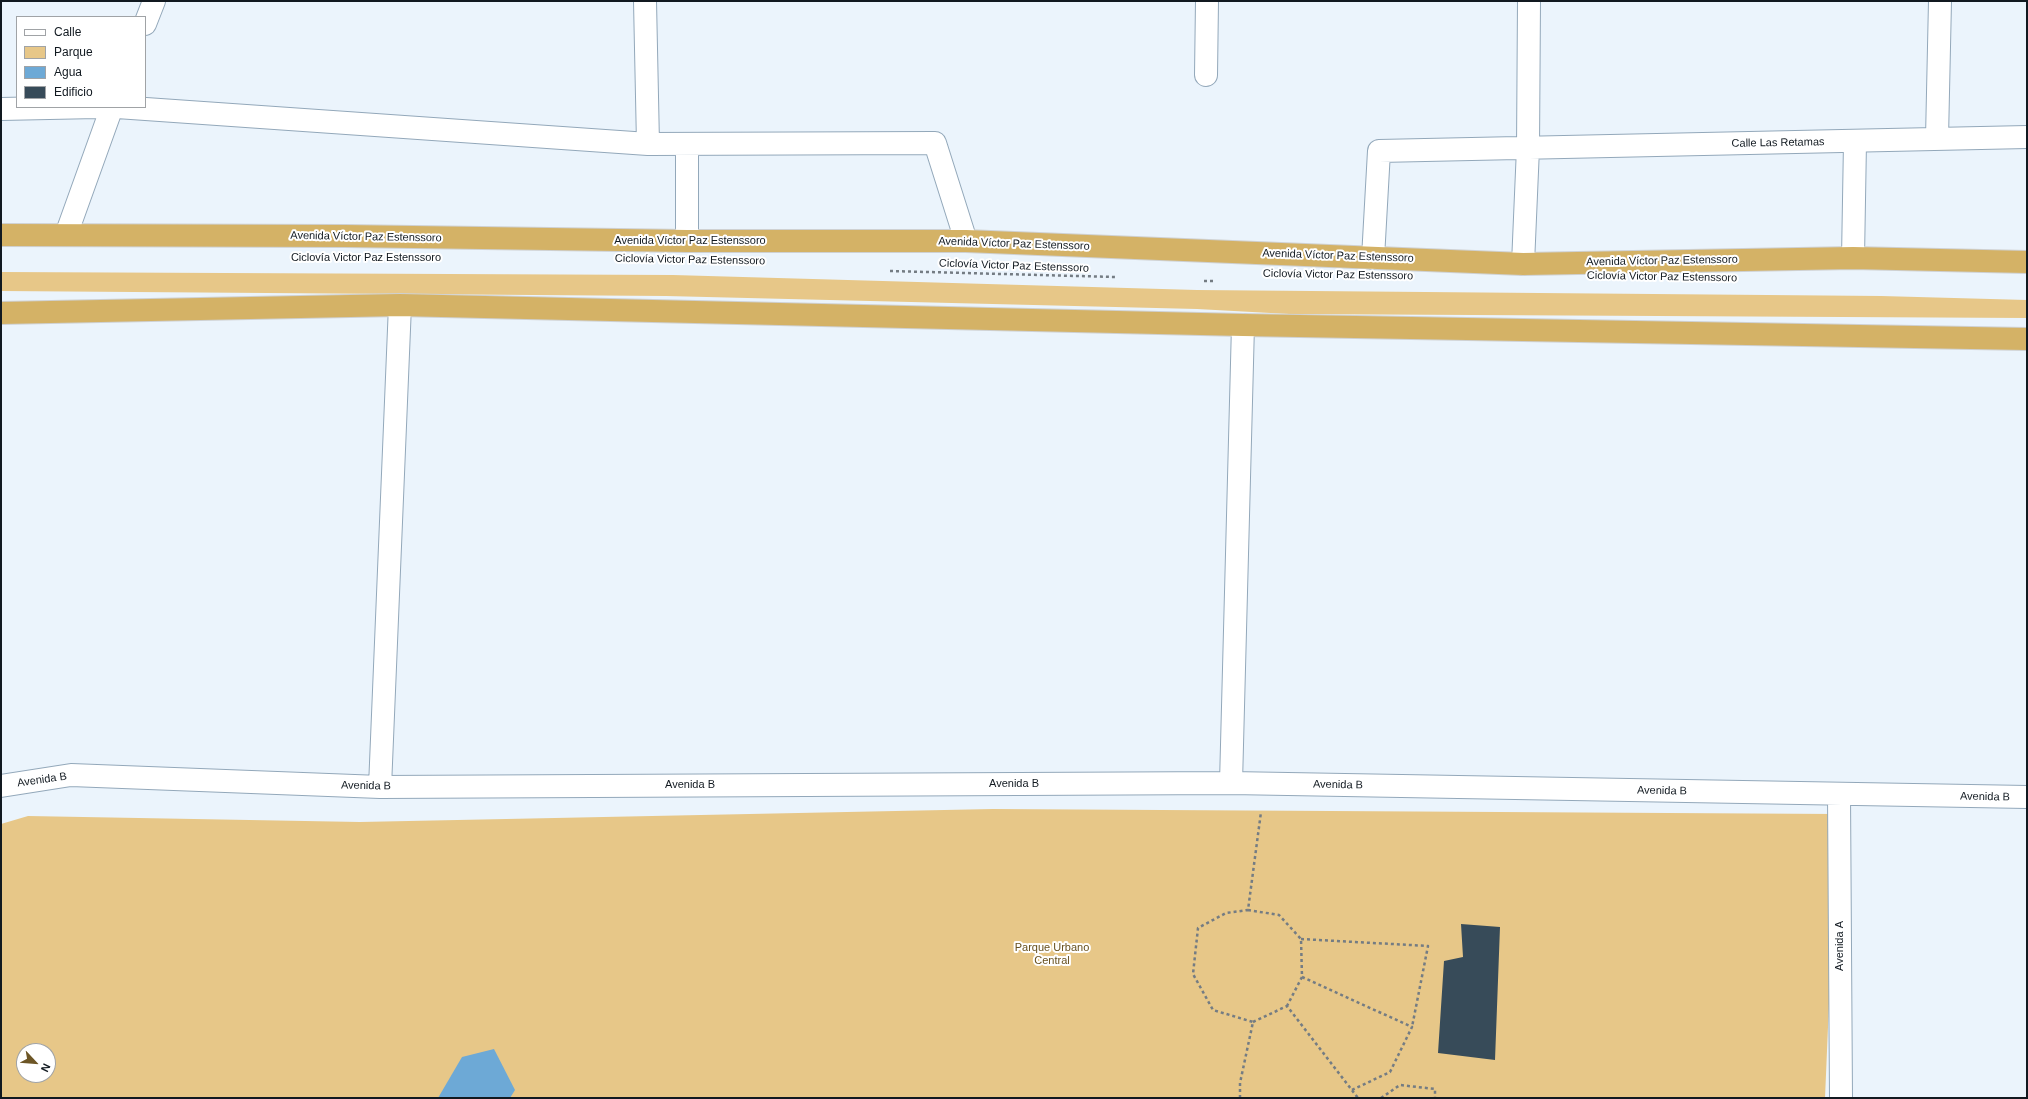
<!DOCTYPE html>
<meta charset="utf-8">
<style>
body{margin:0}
#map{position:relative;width:2028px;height:1099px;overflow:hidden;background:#ebf4fc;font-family:Helvetica,sans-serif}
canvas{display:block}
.frame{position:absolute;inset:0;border:2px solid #111920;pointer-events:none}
.legend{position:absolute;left:16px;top:16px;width:130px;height:92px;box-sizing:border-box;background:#fff;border:1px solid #a0a3a6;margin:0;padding:5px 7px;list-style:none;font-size:12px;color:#111920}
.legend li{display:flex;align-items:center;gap:8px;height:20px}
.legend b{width:20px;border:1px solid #a0a3a6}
.north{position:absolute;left:16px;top:1043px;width:40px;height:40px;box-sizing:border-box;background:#fff;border:1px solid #a0a3a6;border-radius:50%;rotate:116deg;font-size:11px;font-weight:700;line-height:16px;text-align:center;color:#111920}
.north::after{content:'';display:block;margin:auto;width:14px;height:18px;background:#6d5626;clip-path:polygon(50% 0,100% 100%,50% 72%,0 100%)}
</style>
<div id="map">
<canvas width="2028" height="1099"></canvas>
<div class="frame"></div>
<ul class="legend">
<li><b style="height:5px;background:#fff"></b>Calle</li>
<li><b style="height:11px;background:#e7c788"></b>Parque</li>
<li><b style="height:11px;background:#6da9d6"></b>Agua</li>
<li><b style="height:11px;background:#374b59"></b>Edificio</li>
</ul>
<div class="north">N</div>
</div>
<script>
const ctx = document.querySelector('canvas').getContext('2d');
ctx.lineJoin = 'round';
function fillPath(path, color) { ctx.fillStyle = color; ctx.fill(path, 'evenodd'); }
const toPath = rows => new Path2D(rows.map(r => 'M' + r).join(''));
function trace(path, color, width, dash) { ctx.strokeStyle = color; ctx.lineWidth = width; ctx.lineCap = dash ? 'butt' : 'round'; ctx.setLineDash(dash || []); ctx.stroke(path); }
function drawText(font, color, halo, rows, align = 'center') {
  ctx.font = font + ' Helvetica,sans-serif'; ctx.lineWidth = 4; ctx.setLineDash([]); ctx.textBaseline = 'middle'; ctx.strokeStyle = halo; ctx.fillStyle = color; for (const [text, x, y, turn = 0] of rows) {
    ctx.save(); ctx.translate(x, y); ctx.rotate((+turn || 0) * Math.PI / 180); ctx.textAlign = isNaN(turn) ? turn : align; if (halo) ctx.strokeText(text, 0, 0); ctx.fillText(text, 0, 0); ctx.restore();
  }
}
const green = toPath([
 [1,272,673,275,1197,290,1881,296,2027,300,2027,318,1289,314,1197,309,666,296,1,291],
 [993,809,1837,814,1825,1098,1,1098,1,824,28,816,360,822],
 [24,1051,48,1051,48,1075,24,1075]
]);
const water = toPath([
 [494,1049,515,1090,510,1098,438,1098,462,1057]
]);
const building = toPath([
 [1461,924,1500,927,1495,1060,1438,1053,1444,961,1463,957]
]);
const path = toPath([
 [890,271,1115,277],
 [1204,281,1215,281],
 [1248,910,1279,915,1301,939,1302,977,1287,1006],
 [1301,939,1428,946,1412,1027],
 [1302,977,1412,1027,1390,1072,1352,1090],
 [1253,1022,1287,1006,1358,1098],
 [1240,1098,1240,1083,1253,1022,1213,1010,1193,974,1198,928,1226,913,1248,910,1261,812],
 [1381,1098,1400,1085,1435,1089,1435,1098]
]);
const minor = toPath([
 [645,1,648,144],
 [145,24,154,1],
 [1206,75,1207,1],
 [117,107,648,144,935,143,966,241],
 [1,109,97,107],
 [1937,138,1940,1],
 [66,235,112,107],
 [687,241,687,144],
 [1373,258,1379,151,2027,137],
 [1853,258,1855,142],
 [1523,264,1528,148,1529,1],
 [1231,783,1243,325],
 [1,786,71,775,380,787,1231,783,2027,797],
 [380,787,400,305],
 [1839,795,1841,1098]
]);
const trunk = toPath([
 [1,235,345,236,687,241,966,241,1523,264,1853,258,2027,262],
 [1,313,400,305,1243,325,2027,339]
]);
const streetNames = [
 ["Calle Las Retamas",1778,143,-1],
 ["Avenida Víctor Paz Estenssoro",366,237,1],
 ["Avenida Víctor Paz Estenssoro",690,241],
 ["Avenida Víctor Paz Estenssoro",1014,244,2],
 ["Avenida Víctor Paz Estenssoro",1338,256,2],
 ["Ciclovía Victor Paz Estenssoro",366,258],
 ["Ciclovía Victor Paz Estenssoro",690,260,1],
 ["Avenida Víctor Paz Estenssoro",1662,261,-1],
 ["Ciclovía Victor Paz Estenssoro",1014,266,2],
 ["Ciclovía Victor Paz Estenssoro",1338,275,1],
 ["Ciclovía Victor Paz Estenssoro",1662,277,1],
 ["Avenida B",42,780,-8],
 ["Avenida B",1014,784],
 ["Avenida B",690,785],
 ["Avenida B",1338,785,1],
 ["Avenida B",366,786,1],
 ["Avenida B",1662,791,1],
 ["Avenida B",1985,797,1],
 ["Avenida A",1840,946,-90]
];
const parkNames = [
 ["Parque Urbano",1052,948],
 ["Central",1052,961]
];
fillPath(green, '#e7c788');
fillPath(water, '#6da9d6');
fillPath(building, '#374b59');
trace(minor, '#93a8ba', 24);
trace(trunk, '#cfd1d2', 24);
trace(path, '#747c83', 2.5, [3, 3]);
trace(minor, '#fff', 22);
trace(trunk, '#d4b266', 22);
drawText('11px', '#111920', '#fff', streetNames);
drawText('11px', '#67501e', '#fff', parkNames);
</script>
